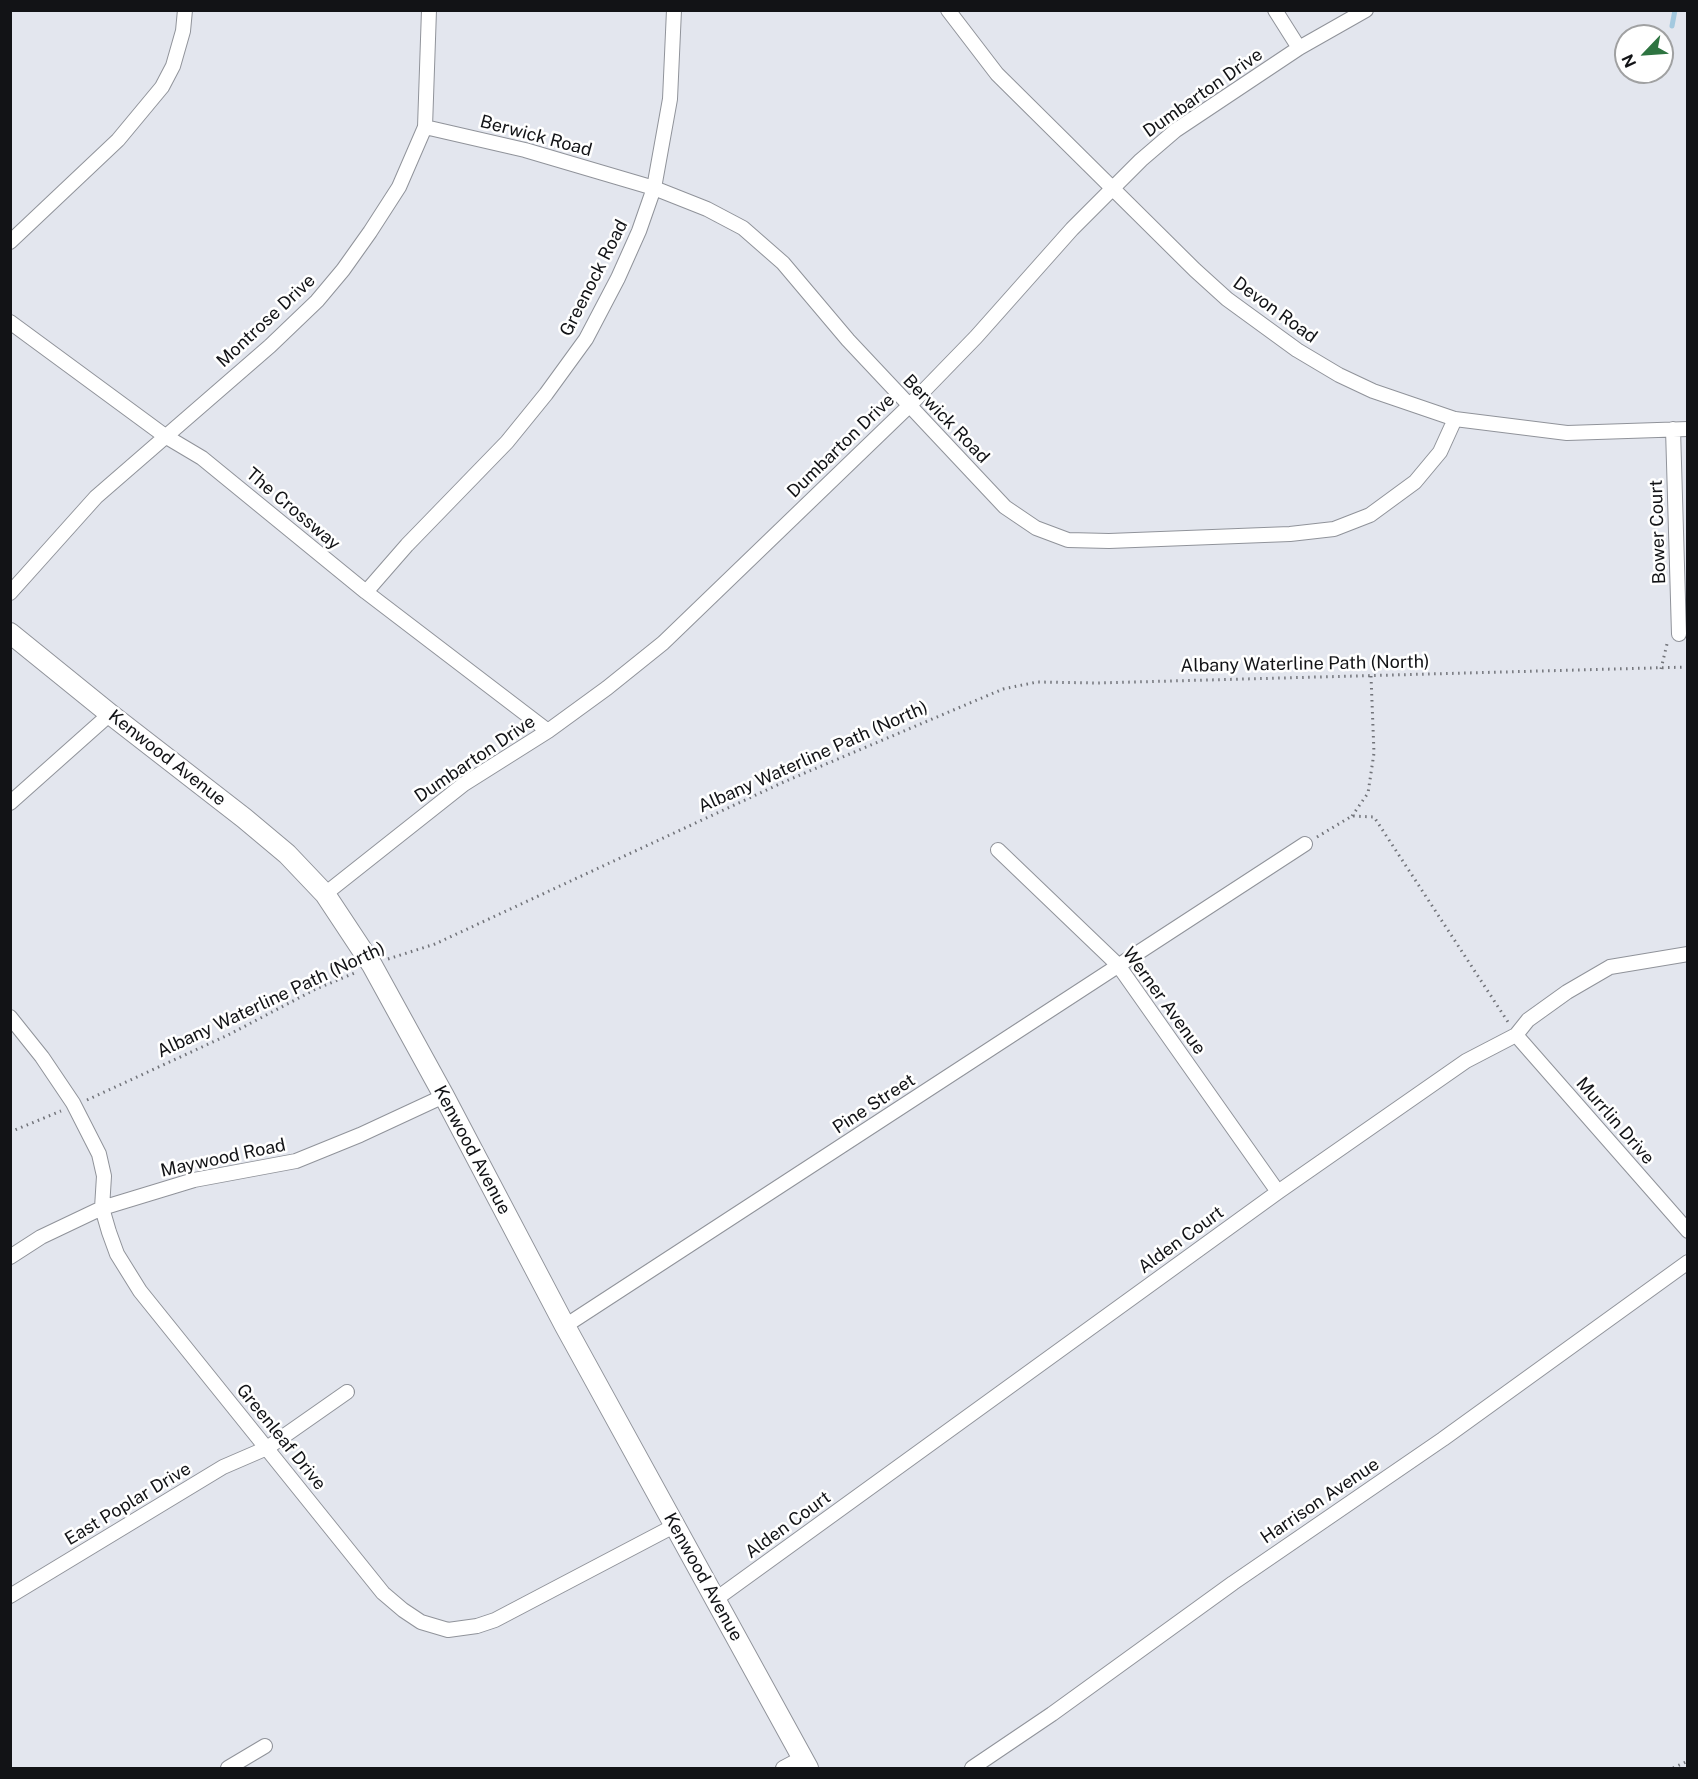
<!DOCTYPE html>
<style>
body{margin:0}
#map{position:relative;width:1698px;height:1779px;overflow:hidden;background:#e3e6ee;font-family:"Public Sans",sans-serif}
canvas{display:block}
.frame{position:absolute;inset:0;border:12px solid #121316;pointer-events:none}
.north{position:absolute;left:1614px;top:24px;width:60px;height:60px;box-sizing:border-box;background:#fff;border:2px solid #a0a1a2;border-radius:50%;rotate:245deg;font-size:16px;font-weight:700;line-height:24px;text-align:center;color:#121316}
.north::after{content:'';display:block;margin:auto;width:21px;height:27px;background:#2e7441;clip-path:polygon(50% 0,100% 100%,50% 72%,0 100%)}
</style>
<div id="map">
<canvas width="1698" height="1779"></canvas>
<div class="frame"></div>
<div class="north">N</div>
</div>
<script>
const ctx = document.querySelector('canvas').getContext('2d');
ctx.lineJoin = 'round';
const toPath = rows => new Path2D(rows.map(r => 'M' + r).join(''));
function trace(path, color, width, dash) { ctx.strokeStyle = color; ctx.lineWidth = width; ctx.lineCap = dash ? 'butt' : 'round'; ctx.setLineDash(dash || []); ctx.stroke(path); }
function drawText(font, color, halo, rows, align = 'center') {
  ctx.font = font + ' "Public Sans",sans-serif'; ctx.lineWidth = 5; ctx.setLineDash([]); ctx.textBaseline = 'middle'; ctx.strokeStyle = halo; ctx.fillStyle = color; for (const [text, x, y, turn = 0] of rows) {
    ctx.save(); ctx.translate(x, y); ctx.rotate((+turn || 0) * Math.PI / 180); ctx.textAlign = isNaN(turn) ? turn : align; if (halo) ctx.strokeText(text, 0, 0); ctx.fillText(text, 0, 0); ctx.restore();
  }
}
const stream = toPath([
 [1672,26,1675,10]
]);
const path = toPath([
 [1661,669,1667,644],
 [1352,816,1368,793,1374,753,1371,676],
 [1317,837,1352,816,1374,817,1508,1022],
 [388,959,435,944,786,781,1003,689,1037,682,1097,683,1688,667],
 [87,1100,228,1035,316,989,357,972],
 [10,1132,61,1111],
 [1673,1768,1688,1761]
]);
const street = toPath([
 [948,10,997,74,1195,270,1227,299,1297,350,1339,375,1373,391,1455,419,1567,433,1688,429],
 [1275,10,1299,48],
 [425,127,525,150,654,188,707,209,743,228,783,263,848,340,1005,507,1036,528,1068,540,1109,541,1290,534,1334,529,1370,515,1415,482,1440,452,1455,419],
 [10,242,118,140,162,87,173,66,183,31,185,10],
 [10,322,165,436,202,458,366,592,548,731],
 [1673,429,1679,634],
 [366,592,407,545,507,442,546,394,586,339,618,278,639,231,654,188,670,99,674,10],
 [10,593,96,497,270,346,317,301,343,270,370,232,399,187,425,127,429,10],
 [10,803,110,714],
 [998,850,1118,965,1278,1192],
 [325,894,464,784,548,731,607,688,663,643,909,406,976,337,1072,229,1141,160,1176,130,1299,48,1366,10],
 [10,1017,42,1057,73,1103,99,1154,104,1176,102,1208,109,1232,117,1254,140,1291,383,1593,403,1610,421,1622,448,1630,477,1626,495,1620,674,1526],
 [1516,1035,1688,1231],
 [10,1257,41,1237,102,1208,194,1180,296,1161,360,1135,444,1096],
 [565,1326,1305,844],
 [10,1596,223,1467,267,1448,347,1392],
 [716,1599,1278,1192,1466,1061,1516,1035,1528,1020,1567,992,1610,967,1688,954],
 [228,1768,265,1746],
 [783,1768,802,1758],
 [972,1768,1052,1714,1233,1583,1443,1439,1688,1262]
]);
const secondary = toPath([
 [10,633,110,714,244,818,287,854,325,894,372,965,444,1096,565,1326,808,1768]
]);
const streetNames = [
 ["Dumbarton Drive",1203,93,-35],
 ["Berwick Road",536,136,15],
 ["Greenock Road",594,278,-63],
 ["Devon Road",1275,310,36],
 ["Montrose Drive",266,321,-43],
 ["Berwick Road",946,419,46],
 ["Dumbarton Drive",841,446,-44],
 ["The Crossway",293,509,40],
 ["Bower Court",1658,532,-92],
 ["Albany Waterline Path (North)",1305,664,-1],
 ["Albany Waterline Path (North)",813,757,-24],
 ["Kenwood Avenue",167,758,38],
 ["Dumbarton Drive",475,759,-34],
 ["Albany Waterline Path (North)",271,1000,-25],
 ["Werner Avenue",1164,1001,54],
 ["Pine Street",874,1104,-33],
 ["Murrlin Drive",1615,1121,49],
 ["Kenwood Avenue",472,1150,62],
 ["Maywood Road",223,1158,-12],
 ["Alden Court",1181,1240,-36],
 ["Greenleaf Drive",281,1437,51],
 ["Harrison Avenue",1320,1501,-34],
 ["East Poplar Drive",128,1504,-31],
 ["Alden Court",788,1525,-36],
 ["Kenwood Avenue",703,1577,61]
];
trace(stream, '#a4c9df', 5);
trace(street, '#90939a', 16);
trace(secondary, '#90939a', 22);
trace(path, '#717379', 3, [1.5, 4.5]);
trace(street, '#fff', 14);
trace(secondary, '#fff', 20);
drawText('18px', '#121316', '#fff', streetNames);
</script>
